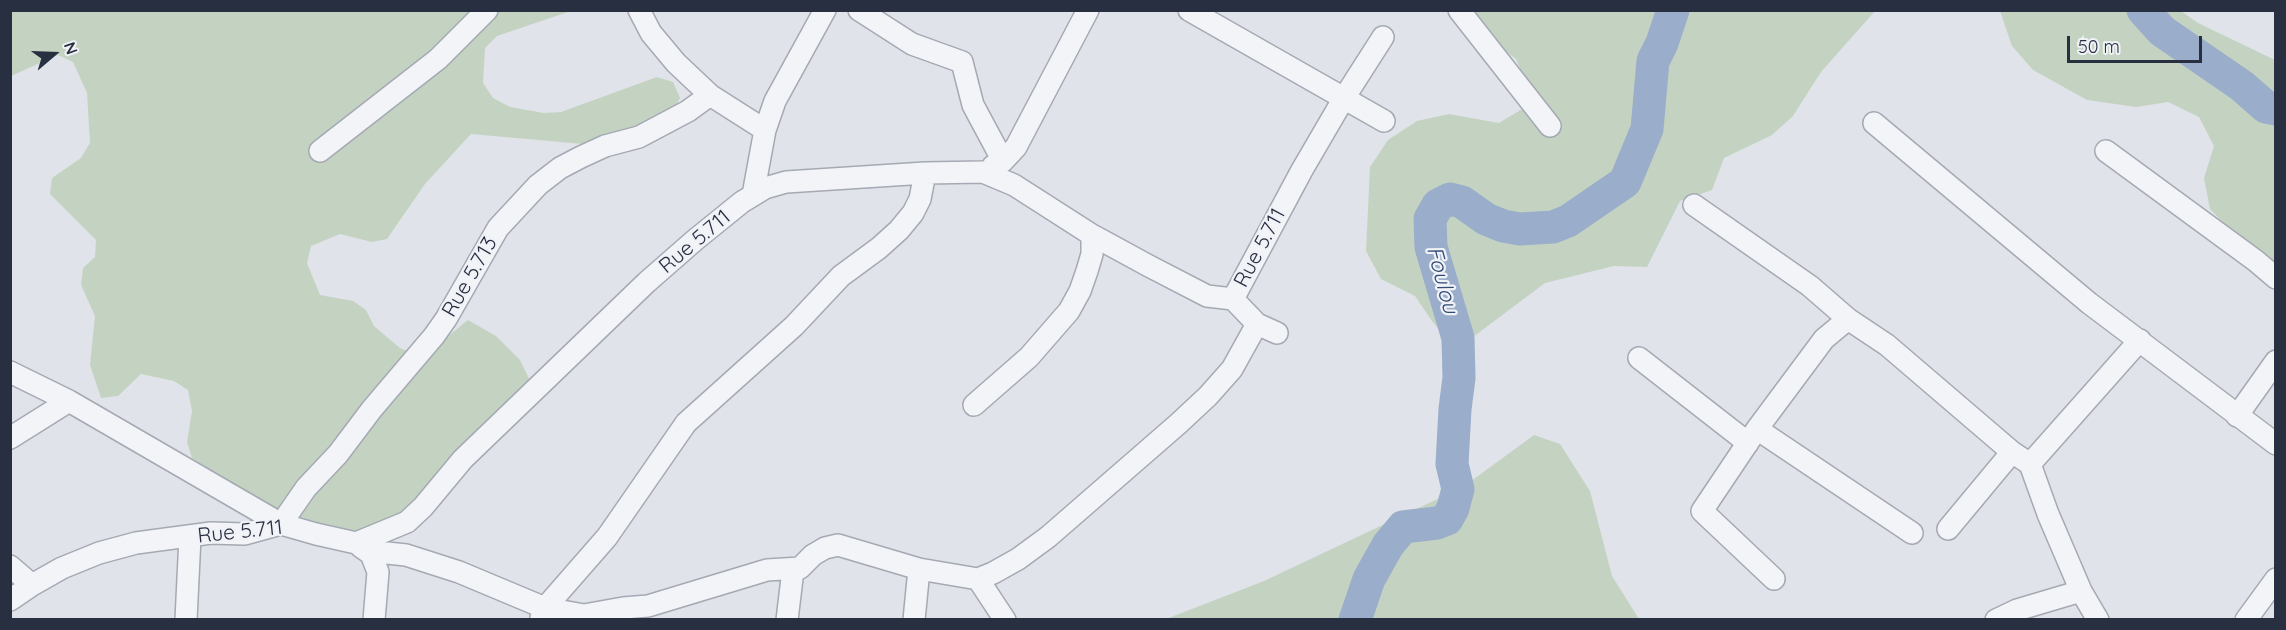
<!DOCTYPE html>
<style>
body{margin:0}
#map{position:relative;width:2286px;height:630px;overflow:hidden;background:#e0e3e9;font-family:Quicksand,sans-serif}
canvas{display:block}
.frame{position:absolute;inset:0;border:12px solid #282f41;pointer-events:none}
.north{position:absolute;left:24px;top:24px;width:60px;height:60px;-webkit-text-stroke:4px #f0f2f7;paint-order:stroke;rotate:71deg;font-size:16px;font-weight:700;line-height:24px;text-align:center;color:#282f41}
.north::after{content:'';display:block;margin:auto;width:21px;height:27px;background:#282f41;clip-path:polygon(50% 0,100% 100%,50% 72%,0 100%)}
.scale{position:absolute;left:2067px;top:36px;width:135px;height:27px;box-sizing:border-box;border:3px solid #282f41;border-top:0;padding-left:8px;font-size:18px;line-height:21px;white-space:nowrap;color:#282f41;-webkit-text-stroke:4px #f0f2f7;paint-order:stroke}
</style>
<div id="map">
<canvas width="2286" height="630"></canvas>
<div class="frame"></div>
<div class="north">N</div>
<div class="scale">50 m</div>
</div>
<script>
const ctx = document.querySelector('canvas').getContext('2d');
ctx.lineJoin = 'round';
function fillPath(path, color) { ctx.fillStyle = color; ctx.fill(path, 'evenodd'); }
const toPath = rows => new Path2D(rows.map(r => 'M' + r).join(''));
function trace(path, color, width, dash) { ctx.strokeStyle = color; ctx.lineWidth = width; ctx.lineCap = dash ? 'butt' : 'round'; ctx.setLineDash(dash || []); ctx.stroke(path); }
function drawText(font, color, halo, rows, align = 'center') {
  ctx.font = font + ' Quicksand,sans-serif'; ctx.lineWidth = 4.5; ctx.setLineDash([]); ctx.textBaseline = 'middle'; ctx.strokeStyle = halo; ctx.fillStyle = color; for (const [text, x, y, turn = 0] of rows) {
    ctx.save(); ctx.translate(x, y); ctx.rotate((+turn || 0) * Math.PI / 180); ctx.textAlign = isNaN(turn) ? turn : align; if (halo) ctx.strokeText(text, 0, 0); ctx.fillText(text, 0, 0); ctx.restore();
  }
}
const green = toPath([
 [574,10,497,36,485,48,483,83,493,98,510,107,544,113,561,112,657,77,673,82,680,98,672,112,594,145,471,134,425,184,387,239,372,242,340,234,311,246,307,263,320,295,353,301,366,310,374,326,400,348,415,354,431,350,468,320,496,336,520,360,531,383,411,514,356,533,295,519,242,491,192,458,187,442,192,411,188,390,174,381,141,374,118,396,101,398,90,365,95,316,81,285,83,268,95,257,96,240,50,194,52,178,81,158,90,143,87,93,73,62,58,55,11,76,11,11],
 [1470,11,1875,11,1821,72,1793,116,1772,135,1724,158,1712,190,1680,201,1647,267,1614,266,1545,283,1445,358,1447,339,1432,321,1415,296,1381,279,1366,251,1370,167,1388,140,1417,121,1449,114,1499,123,1527,106,1529,89,1516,59,1478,30],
 [2000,11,2181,11,2198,23,2275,60,2275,271,2269,269,2210,209,2204,178,2214,146,2199,117,2168,102,2136,107,2087,100,2033,70,2012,46],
 [1534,435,1560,444,1590,491,1612,576,1639,619,1166,619,1264,581,1463,487]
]);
const river = toPath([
 [2143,10,2162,31,2242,86,2266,107,2276,109],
 [1355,620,1369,579,1388,545,1403,527,1437,523,1447,519,1453,508,1458,489,1452,464,1455,409,1459,378,1458,338,1431,247,1430,219,1438,205,1450,199,1462,202,1486,219,1503,226,1520,229,1553,227,1568,221,1625,182,1647,129,1653,61,1662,43,1673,10]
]);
const street = toPath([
 [639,10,651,33,676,63,710,95,765,130],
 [859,10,912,44,962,62,973,105,1003,161],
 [1189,10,1384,121],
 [1459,10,1550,126],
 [1874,123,2089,303,2276,444],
 [320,151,438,59,487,10],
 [2106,151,2256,261,2276,278],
 [993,166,1003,161,1016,147,1088,10],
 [753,195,765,130,775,101,825,10],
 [1694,205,1810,286,1848,319,1887,345,2012,452,2030,464,2048,514,2081,591,2098,620],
 [1233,299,1257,324,1277,333],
 [1639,358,1748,443],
 [10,372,69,401,10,438],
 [69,401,281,524,306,488,338,454,372,409,434,336,446,319,498,228,538,185,560,168,581,157,605,146,639,137,673,119,688,111,710,95],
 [974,405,1029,357,1069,311,1080,291,1087,271,1092,254,1092,235],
 [2237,416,2276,361],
 [1757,429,1912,533],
 [2030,464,2140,340],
 [1948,529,2012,452],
 [361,547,371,554,378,572,374,620],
 [371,554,387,553,406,555,459,572,545,608,584,615,623,608,648,606,767,570,800,568,813,555,825,548,838,545,919,569,978,579,993,573,1018,559,1048,537,1178,424,1208,396,1232,369,1257,324],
 [10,566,32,585],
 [978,579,1005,620],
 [1774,579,1702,511,1757,429,1824,339,1848,319],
 [10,600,32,585,62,568,99,553,136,543,211,533,245,534,281,524,316,534,356,543,407,522,423,507,463,459,647,282,695,240,742,202,765,188,786,182,925,173,983,172,1014,185,1092,235,1149,266,1207,296,1233,299,1302,170,1344,98,1383,37],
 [541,618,545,608,607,537,686,423,794,326,841,276,879,248,899,230,913,213,920,199,925,173],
 [186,620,190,537],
 [787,620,793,570],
 [914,620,919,569],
 [1996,620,2017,610,2081,591],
 [2246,620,2276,579]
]);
const streetNames = [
 ["Rue 5.711",695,242,-40],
 ["Rue 5.711",1260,248,-62],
 ["Rue 5.713",470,277,-60],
 ["Rue 5.711",240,532,-6]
];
const waterNames = [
 ["Foulou",1442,280,75]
];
fillPath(green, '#c4d3c1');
trace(river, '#9aadca', 33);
trace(street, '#a5a9b3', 24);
trace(street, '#f3f4f8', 21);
drawText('21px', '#282f41', '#f0f2f7', streetNames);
drawText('italic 22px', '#324a76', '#f0f2f7', waterNames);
</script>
